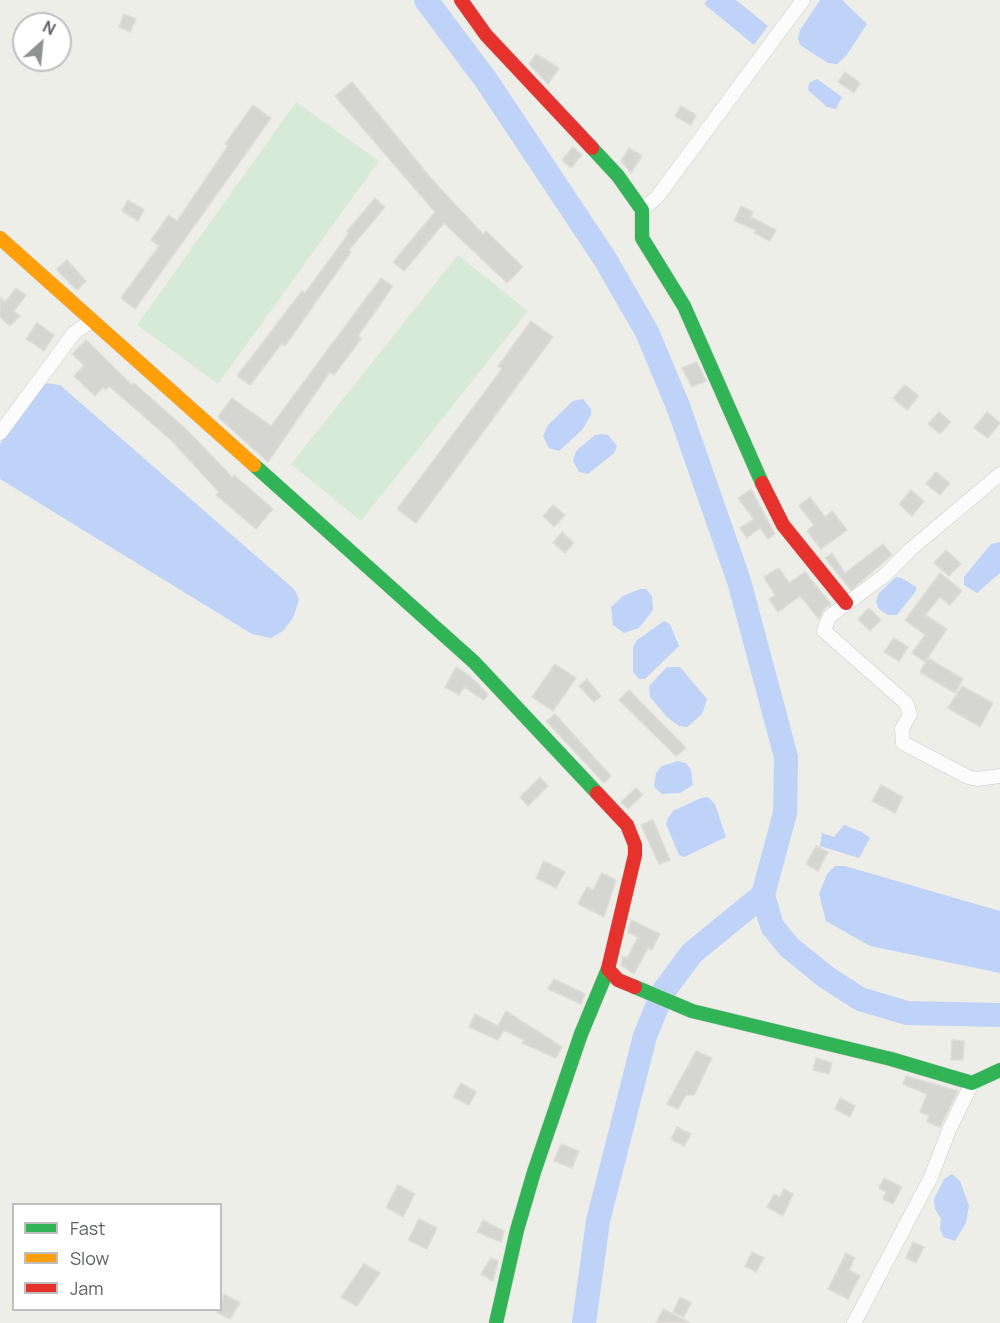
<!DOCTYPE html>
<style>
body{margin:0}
#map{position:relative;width:1000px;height:1323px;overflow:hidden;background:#eeeee9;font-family:Manrope,sans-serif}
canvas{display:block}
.legend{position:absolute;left:12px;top:1203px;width:210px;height:108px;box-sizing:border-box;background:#fff;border:2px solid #bfbfc2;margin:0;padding:8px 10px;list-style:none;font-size:18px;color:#5e6066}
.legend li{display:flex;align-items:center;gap:12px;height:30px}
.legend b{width:30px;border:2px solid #bfbfc2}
.north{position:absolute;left:12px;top:12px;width:60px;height:60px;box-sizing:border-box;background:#fff;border:2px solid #bfbfc2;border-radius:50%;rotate:27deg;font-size:16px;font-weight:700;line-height:24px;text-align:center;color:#5e6066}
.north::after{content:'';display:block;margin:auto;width:21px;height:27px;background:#909294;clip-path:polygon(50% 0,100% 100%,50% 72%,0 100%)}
</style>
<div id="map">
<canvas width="1000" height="1323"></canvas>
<ul class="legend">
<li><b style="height:8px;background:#30b455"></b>Fast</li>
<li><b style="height:8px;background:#ff9f0a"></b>Slow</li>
<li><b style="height:8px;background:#e5322d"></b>Jam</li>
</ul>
<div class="north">N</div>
</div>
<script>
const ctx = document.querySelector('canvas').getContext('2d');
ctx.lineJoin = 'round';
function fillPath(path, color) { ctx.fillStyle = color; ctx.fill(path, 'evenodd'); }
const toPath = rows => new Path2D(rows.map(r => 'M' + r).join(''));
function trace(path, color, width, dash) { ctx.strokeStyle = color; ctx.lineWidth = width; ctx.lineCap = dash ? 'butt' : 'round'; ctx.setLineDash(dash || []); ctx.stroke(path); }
const green = toPath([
 [296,102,379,161,218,384,137,325],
 [458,255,528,311,361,521,291,464]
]);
const water = toPath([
 [707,0,736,0,768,26,754,45,704,4],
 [820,0,842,0,867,24,846,56,837,64,828,63,800,45,798,39,800,30],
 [817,79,842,97,836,109,827,107,808,90,809,83],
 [45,383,60,385,295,590,299,600,293,618,283,631,271,638,252,634,0,479,0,444],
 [583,399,591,409,591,415,582,430,559,451,549,448,543,436,548,425,573,401],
 [602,434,608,435,617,446,614,453,588,474,579,472,573,461,576,451,595,435],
 [1000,542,1000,573,977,593,964,585,964,577,991,544],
 [896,577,902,578,916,587,916,591,897,615,888,615,879,609,876,602,879,593],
 [640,589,646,589,652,596,653,610,639,628,624,633,613,625,611,607,623,596],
 [664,621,670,624,679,646,645,679,639,679,633,672,633,647,637,640],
 [667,667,680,667,707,699,702,714,687,727,679,726,667,717,650,697,649,686],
 [678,761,686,763,691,770,693,785,680,793,662,794,654,787,656,773,662,766],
 [708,797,715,804,726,837,684,857,679,855,666,824,668,818,673,811,701,798],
 [844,825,862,832,870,838,859,858,820,846,822,833,834,837],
 [835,866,845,866,1000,911,1000,973,870,946,826,921,819,894,827,874],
 [952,1174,960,1181,969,1206,966,1223,955,1241,943,1237,940,1228,941,1219,935,1209,934,1199,944,1179]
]);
const river = toPath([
 [426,0,486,80,605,259,647,332,678,406,739,581,786,757,785,813,763,895,692,953,663,992,645,1036,598,1221,584,1323],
 [763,895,772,926,789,947,826,977,860,999,907,1013,1000,1015]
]);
const building = toPath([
 [124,14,136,19,130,32,119,27,124,14],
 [536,54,559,68,548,84,529,64,536,54],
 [845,72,860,83,854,93,838,82,845,72],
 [352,82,436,184,483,234,486,231,523,267,507,283,444,223,404,271,393,262,435,212,335,96,352,82],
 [253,105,271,118,135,309,121,298,159,246,151,240,169,215,177,221,228,146,225,144,253,105],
 [681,106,696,115,691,125,675,116,681,106],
 [573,147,582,155,571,168,562,160,573,147],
 [629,148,642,156,631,173,621,161,629,148],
 [375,198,385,207,349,250,351,252,285,346,282,343,250,385,237,376,302,291,305,293,349,233,347,231,375,198],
 [128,200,144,210,138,221,122,211,128,200],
 [741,206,753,212,751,217,776,230,770,241,754,233,756,230,734,221,741,206],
 [67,260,86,281,77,290,56,269,67,260],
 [381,278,393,286,358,336,361,339,334,375,330,372,268,462,218,417,232,398,271,426,381,278],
 [16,288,26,295,14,311,20,316,10,326,0,317,0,297,5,302,16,288],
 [531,321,553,337,416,523,397,509,502,369,498,366,531,321],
 [37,323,54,335,44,351,26,339,37,323],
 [86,340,132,385,134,383,187,430,232,477,234,475,273,509,256,529,216,495,219,492,171,440,109,386,106,390,103,387,95,396,74,376,84,365,72,354,86,340],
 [697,362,706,381,692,387,682,368,697,362],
 [905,385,919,396,907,410,893,398,905,385],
 [939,412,951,422,940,434,928,424,939,412],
 [987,412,1000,423,988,438,974,428,987,412],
 [936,472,950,483,940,495,926,484,936,472],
 [751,489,775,534,768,539,760,528,747,538,740,528,754,519,738,498,751,489],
 [911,490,924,501,912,516,899,504,911,490],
 [810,497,825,517,832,511,847,530,821,549,807,531,814,525,799,506,810,497],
 [553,505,565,515,554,527,543,516,553,505],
 [562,532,574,543,565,553,553,543,562,532],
 [883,544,892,555,851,590,825,558,832,553,845,573,883,544],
 [946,550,961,564,949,576,934,563,946,550],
 [779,568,789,583,805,572,831,604,823,610,819,619,800,596,778,612,769,599,775,595,764,577,779,568],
 [940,573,962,591,950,605,940,597,925,615,947,629,925,662,912,653,925,635,905,620,940,573],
 [869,608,881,620,870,631,858,619,869,608],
 [894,638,908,647,899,661,884,652,894,638],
 [928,658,963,679,955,693,920,672,928,658],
 [555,664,576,678,553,711,532,697,555,664],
 [456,667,470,676,488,694,484,700,464,687,459,695,445,687,456,667],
 [587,679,601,696,594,702,579,686,587,679],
 [962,686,993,703,980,727,948,708,962,686],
 [629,690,686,748,676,756,619,700,629,690],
 [555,714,611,776,604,783,546,721,555,714],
 [540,777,548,786,528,806,520,797,540,777],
 [881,785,903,797,895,813,872,801,881,785],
 [636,788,643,795,628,809,621,802,636,788],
 [653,820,670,860,659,864,641,825,653,820],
 [816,846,828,852,818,871,806,864,816,846],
 [544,861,565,872,556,888,536,878,544,861],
 [602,873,616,880,604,917,578,904,587,887,593,890,602,873],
 [631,920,660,934,652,950,648,948,634,974,621,965,623,956,627,958,638,937,628,932,631,920],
 [554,979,585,994,581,1004,548,989,554,979],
 [506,1011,562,1047,556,1058,522,1043,524,1040,504,1030,498,1040,469,1027,475,1014,498,1026,506,1011],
 [952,1040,964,1041,963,1060,951,1060,952,1040],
 [696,1051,712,1058,694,1095,686,1095,678,1109,667,1104,696,1051],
 [816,1058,832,1063,829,1074,813,1070,816,1058],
 [906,1076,958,1091,940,1127,927,1122,929,1116,920,1112,927,1094,903,1084,906,1076],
 [461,1083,476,1092,469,1105,453,1097,461,1083],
 [840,1098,855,1106,850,1117,835,1109,840,1098],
 [677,1127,691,1134,684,1146,671,1139,677,1127],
 [561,1144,579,1151,572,1168,554,1161,561,1144],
 [884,1178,902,1187,893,1204,883,1199,886,1192,879,1188,884,1178],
 [398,1185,415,1194,403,1217,386,1207,398,1185],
 [784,1189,793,1194,783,1216,767,1207,774,1194,780,1197,784,1189],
 [419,1219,437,1228,427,1249,408,1240,419,1219],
 [483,1220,504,1231,501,1242,477,1232,483,1220],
 [913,1242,924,1247,916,1263,906,1258,913,1242],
 [752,1252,764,1258,756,1272,745,1266,752,1252],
 [846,1253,855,1258,849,1270,860,1276,848,1299,828,1289,846,1253],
 [491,1258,498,1261,493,1281,481,1274,491,1258],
 [364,1264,380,1273,357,1306,341,1297,364,1264],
 [224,1294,240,1303,230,1319,216,1312,220,1310,224,1294],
 [680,1297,691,1303,684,1317,673,1312,680,1297],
 [663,1309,690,1323,656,1323,663,1309]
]);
const street = toPath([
 [642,210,657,197,803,0],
 [0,433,74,333,91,321],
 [1000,474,911,549,885,575,829,617,824,631,906,703,910,714,902,729,903,743,968,777,977,779,1000,776],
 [854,1323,931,1177,949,1130,972,1083]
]);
const fast = toPath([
 [592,148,618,176,642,210,642,238,684,306,762,483],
 [254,465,474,662,597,793],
 [635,987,692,1011,891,1059,972,1083,1000,1070],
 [496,1323,517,1230,534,1172,581,1034,608,969]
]);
const slow = toPath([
 [0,238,254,465]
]);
const jam = toPath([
 [461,0,486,35,592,148],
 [762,483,783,525,846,603],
 [597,793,627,825,635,845,635,855,608,969,618,980,635,987]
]);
fillPath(green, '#d7ead8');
fillPath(water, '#bed3f7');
trace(river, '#bed3f7', 24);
fillPath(building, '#d5d5d2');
trace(building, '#deddd8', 1.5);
trace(street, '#cacbc9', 15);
trace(fast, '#cbcbca', 15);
trace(slow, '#cbcbca', 15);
trace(jam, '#cbcbca', 15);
trace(street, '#fcfcfc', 14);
trace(fast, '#30b455', 14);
trace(slow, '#ff9f0a', 14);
trace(jam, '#e5322d', 14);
</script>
